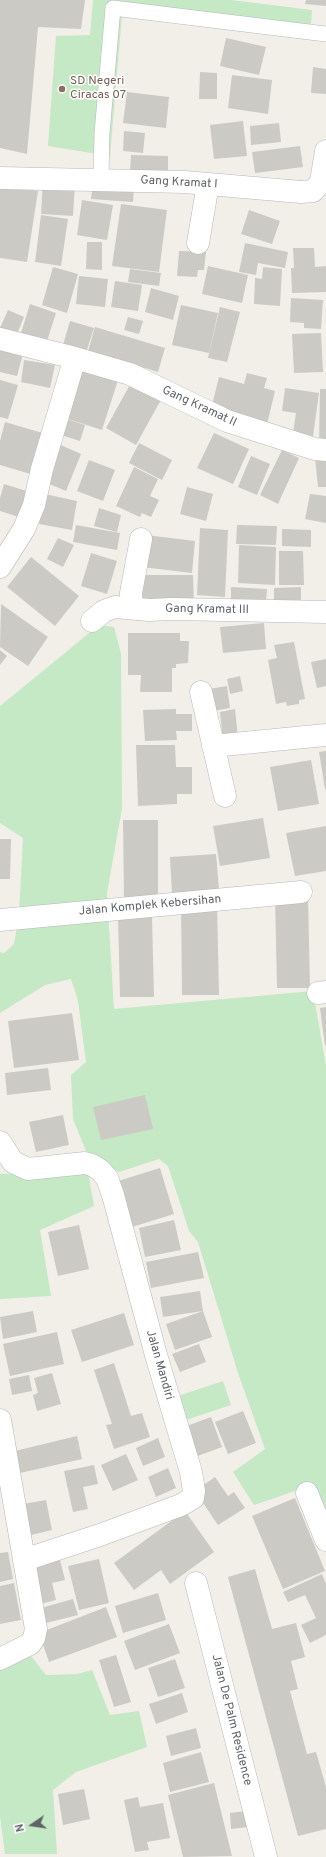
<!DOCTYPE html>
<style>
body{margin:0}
#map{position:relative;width:326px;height:1857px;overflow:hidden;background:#f1efe8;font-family:Overpass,sans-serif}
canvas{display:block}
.north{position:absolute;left:12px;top:1805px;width:40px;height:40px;-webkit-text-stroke:3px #fff;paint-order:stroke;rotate:257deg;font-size:11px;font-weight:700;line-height:16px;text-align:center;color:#5f6368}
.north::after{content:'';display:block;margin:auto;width:14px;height:18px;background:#5f6368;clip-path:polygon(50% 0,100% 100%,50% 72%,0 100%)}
</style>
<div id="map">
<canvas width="326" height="1857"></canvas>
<div class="north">N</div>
</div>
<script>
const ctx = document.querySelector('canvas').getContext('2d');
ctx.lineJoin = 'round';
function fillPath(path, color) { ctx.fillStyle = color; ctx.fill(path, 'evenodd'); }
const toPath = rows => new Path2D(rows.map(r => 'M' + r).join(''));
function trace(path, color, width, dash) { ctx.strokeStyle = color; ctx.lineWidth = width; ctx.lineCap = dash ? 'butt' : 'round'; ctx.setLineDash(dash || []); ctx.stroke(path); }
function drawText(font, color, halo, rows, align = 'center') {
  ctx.font = font + ' Overpass,sans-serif'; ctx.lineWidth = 3; ctx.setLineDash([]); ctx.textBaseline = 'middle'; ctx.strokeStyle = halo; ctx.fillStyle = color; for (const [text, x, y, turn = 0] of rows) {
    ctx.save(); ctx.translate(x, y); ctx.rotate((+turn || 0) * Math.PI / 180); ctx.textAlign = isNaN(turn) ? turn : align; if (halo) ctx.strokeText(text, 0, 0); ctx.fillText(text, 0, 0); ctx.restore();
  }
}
const green = toPath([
 [93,0,231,0,312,10,310,37,122,15,110,156,48,146,56,36,90,35],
 [99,625,114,627,121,654,122,808,107,893,114,1009,313,991,326,1066,326,1551,298,1490,254,1505,233,1472,265,1449,238,1373,198,1242,189,1231,168,1166,159,1159,119,1172,86,1151,73,1119,71,1075,86,1062,78,1001,71,979,45,985,0,1013,0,952,4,953,14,944,19,915,23,838,0,823,0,706],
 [88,1172,94,1206,40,1230,51,1296,0,1299,0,1174],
 [223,1381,231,1405,186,1420,178,1396],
 [31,1656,46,1675,77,1674,92,1670,110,1715,139,1711,147,1747,76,1772,53,1790,57,1854,5,1854,0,1816,0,1667]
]);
const building = toPath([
 [0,0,85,0,81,29,38,27,27,154,0,148],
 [306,0,326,0,326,6,305,4],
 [226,38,266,47,259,75,220,66],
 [313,67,326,69,326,94,311,93],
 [200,72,217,73,217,99,199,99],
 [232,75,272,80,268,114,228,108],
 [127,92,169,97,166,128,123,123],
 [243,121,247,156,214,159,210,125],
 [279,123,281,142,251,145,250,126],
 [124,131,145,133,143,153,123,151],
 [300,146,303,167,255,173,252,152],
 [131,155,168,156,168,172,130,172],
 [43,181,75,183,73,216,41,214],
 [93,183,134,186,133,202,91,199],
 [0,185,38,191,27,262,0,258],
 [82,200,113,205,107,240,77,235],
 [121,204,167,210,159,272,112,266],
 [249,210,280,221,272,244,241,234],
 [41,215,68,219,61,266,35,262],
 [87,242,102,242,102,270,86,269],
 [245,243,288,252,285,268,258,263,256,275,239,272],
 [293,248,314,248,315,267,326,266,326,292,292,293,291,268,294,268],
 [179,251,206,252,204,270,198,270,197,277,177,276],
 [208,266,248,275,242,303,202,294],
 [53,267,78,274,67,313,42,305],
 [263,267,282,269,280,306,254,304,255,278,262,279],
 [130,269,161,273,159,286,128,282],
 [79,276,108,279,105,307,76,304],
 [115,281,142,285,138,311,111,307],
 [151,288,179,296,173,320,145,312],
 [291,298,323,300,321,329,304,328,304,323,290,322],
 [30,304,56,313,47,341,21,333],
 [181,305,218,313,209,353,172,345],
 [220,307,240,312,227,362,208,358],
 [8,310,24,317,15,339,0,333,0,328],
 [128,317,143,321,139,334,124,330],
 [70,321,94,328,84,359,61,352],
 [95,327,165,348,158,372,145,368,143,375,86,358],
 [321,333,323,372,294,373,292,334],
 [0,344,24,350,17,376,0,372],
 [24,360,55,365,50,388,21,382],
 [80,361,120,374,102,430,62,417],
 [247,373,267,378,264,388,275,391,267,424,211,409,219,377,244,384],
 [0,380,18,385,8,419,0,417],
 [132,381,162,398,136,445,106,428],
 [285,388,319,393,313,436,293,433,296,413,282,411],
 [320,389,326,389,326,445,319,445],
 [67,419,85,425,80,441,61,435],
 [5,422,46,434,34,475,0,465,0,441],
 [214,433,249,449,233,484,197,468],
 [56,443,81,454,66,491,40,480],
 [139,443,172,460,162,480,129,463],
 [282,450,299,458,278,504,260,495],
 [251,456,270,464,257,495,238,487],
 [315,457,326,458,326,487,318,487],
 [89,460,115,470,103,501,77,491],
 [134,467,158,479,150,496,159,500,151,517,142,513,140,517,116,506],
 [4,484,33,493,25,519,0,511,0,498],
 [187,487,213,494,206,521,180,514],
 [45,494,77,501,72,530,39,524],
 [310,494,326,496,326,523,305,519],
 [99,508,121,515,117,532,94,526],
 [76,525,120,533,117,550,73,542],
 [237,525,277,526,276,545,236,544],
 [200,528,228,530,225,597,197,595],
 [282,529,311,530,311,547,282,546],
 [146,535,195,541,192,573,142,567],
 [58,538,74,545,63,567,47,559],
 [239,545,276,547,275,585,238,583],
 [279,551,303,551,304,585,279,585],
 [91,553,117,561,107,594,81,586],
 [31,557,79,596,55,626,7,587],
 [136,575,193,575,194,605,136,605],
 [231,587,267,589,266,601,231,599],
 [301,587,301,604,274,604,274,588],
 [1,604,48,637,28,666,0,647],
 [264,623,266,649,223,653,220,627],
 [128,633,180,633,180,641,189,641,188,663,176,664,176,668,172,668,172,692,140,692,141,675,128,675],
 [294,642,305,699,299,700,299,704,287,706,286,702,276,704,268,660,277,658,274,645],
 [0,650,7,656,0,665],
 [326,659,326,686,317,688,311,662],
 [240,676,243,691,230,694,227,679],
 [227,686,230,708,212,711,209,689],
 [176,709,176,714,192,714,192,731,176,731,177,740,145,741,143,710],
 [235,709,238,738,223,740,220,712],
 [136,745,175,745,176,767,192,767,192,794,177,794,177,804,138,806],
 [326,751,326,789,325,789,319,752],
 [311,760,319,804,278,811,270,767],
 [263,818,270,858,220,866,213,826],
 [123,820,158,820,158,898,124,898],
 [326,826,326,871,295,876,286,833],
 [0,839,11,839,10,879,0,879],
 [216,854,219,889,172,893,170,857],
 [275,895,308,895,310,988,277,988],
 [181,903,217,903,219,995,182,995],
 [118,916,152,916,154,997,120,997],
 [326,1007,326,1045,325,1046,320,1008],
 [72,1013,79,1060,14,1068,8,1021],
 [48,1068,51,1090,7,1095,5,1073],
 [145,1095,153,1129,101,1140,93,1107],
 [63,1115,69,1145,36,1152,29,1122],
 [160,1168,174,1214,132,1227,118,1181],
 [174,1220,181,1250,145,1257,139,1228],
 [79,1225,89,1269,58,1276,48,1232],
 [198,1252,204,1278,151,1288,146,1262],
 [200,1291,203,1311,212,1337,175,1350,166,1324,203,1311,163,1317,160,1297],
 [33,1311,37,1332,3,1339,0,1317],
 [124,1313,134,1345,82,1362,71,1330],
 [57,1332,64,1364,10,1376,3,1344],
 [199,1344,206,1362,180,1372,172,1354],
 [114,1363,131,1416,142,1413,150,1437,114,1449,106,1425,112,1424,94,1370],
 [52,1373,61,1404,37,1411,33,1395,38,1393,34,1378],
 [29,1375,32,1391,12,1395,9,1379],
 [243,1411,256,1443,228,1454,215,1422],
 [211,1417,222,1447,195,1457,184,1427],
 [77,1436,82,1459,20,1473,15,1451],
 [158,1438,165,1457,143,1466,136,1448],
 [126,1454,138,1480,113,1491,101,1465],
 [94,1465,98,1484,83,1487,88,1509,73,1512,64,1471],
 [168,1468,176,1488,156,1497,148,1477],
 [215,1477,228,1496,234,1492,245,1508,218,1525,195,1491],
 [295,1498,325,1571,283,1589,252,1516],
 [46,1500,52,1530,23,1537,17,1505],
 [185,1511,214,1552,170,1584,161,1570,134,1590,114,1563],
 [8,1552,13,1579,0,1582,0,1553],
 [59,1556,65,1580,52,1583,56,1600,36,1605,28,1570,46,1565,45,1559],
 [99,1559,109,1603,79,1610,68,1566],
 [255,1569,272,1629,296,1623,305,1657,291,1661,298,1689,290,1691,307,1754,316,1752,326,1787,326,1829,298,1836,228,1577],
 [322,1574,326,1584,326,1635,310,1643,301,1625,316,1618,305,1595,288,1602,283,1592],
 [14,1583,21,1620,0,1624,0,1586],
 [158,1593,166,1620,123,1633,115,1606],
 [73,1599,78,1615,38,1625,34,1610],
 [106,1607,117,1637,49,1662,39,1633],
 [169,1624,180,1653,135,1670,124,1641],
 [116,1655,131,1702,114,1707,99,1660],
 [175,1659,185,1688,158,1697,148,1668],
 [182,1693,188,1712,156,1724,149,1704],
 [196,1728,201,1748,171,1756,166,1736],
 [201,1752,209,1782,170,1792,163,1763],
 [214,1783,232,1856,183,1857,168,1795],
 [84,1789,90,1819,63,1825,58,1794],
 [138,1797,140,1807,163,1803,170,1838,147,1842,149,1850,135,1852,124,1800],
 [246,1811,248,1827,231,1829,230,1813]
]);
const lane = toPath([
 [101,179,102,133,113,8,326,34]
]);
const street = toPath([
 [0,178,185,182,301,192,313,191,321,182,326,151],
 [198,243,208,184],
 [0,339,75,358,130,374,227,421,315,449,326,450],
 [0,567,24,529,34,505,42,469,75,358],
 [132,608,131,593,141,539],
 [92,621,104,611,115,607,149,610,172,609,326,612],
 [201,692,225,796],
 [213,746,326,735],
 [0,920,301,892],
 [318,993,326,992],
 [0,1142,13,1162,28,1169,85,1163,92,1165,100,1170,107,1178,113,1195,156,1355,191,1472,194,1491,193,1498,181,1505,100,1535,24,1560],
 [0,1420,36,1629,34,1638,30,1644,0,1659],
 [307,1493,326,1540],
 [196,1583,266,1857]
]);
const markers = [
 [62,89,4,"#8d6e63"]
];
const educationNames = [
 ["SD Negeri",70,82],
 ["Ciracas 07",70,96]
];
const streetNames = [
 ["Gang Kramat I",179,183,3],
 ["Gang Kramat II",199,407,25],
 ["Gang Kramat III",207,610,1],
 ["Jalan Komplek Kebersihan",150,906,-5],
 ["Jalan Mandiri",159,1365,74],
 ["Jalan De Palm Residence",231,1720,76]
];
fillPath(green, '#c5e8c5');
fillPath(building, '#cccac5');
trace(lane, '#b5b8bc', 16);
trace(street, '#b5b8bc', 23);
trace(lane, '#fff', 15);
trace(street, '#fff', 22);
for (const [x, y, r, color] of markers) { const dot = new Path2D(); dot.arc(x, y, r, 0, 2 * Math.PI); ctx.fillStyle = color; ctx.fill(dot); trace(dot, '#fff', 1.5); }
drawText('12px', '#785e54', '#fff', educationNames, 'left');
drawText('12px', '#5f6368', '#fff', streetNames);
</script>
